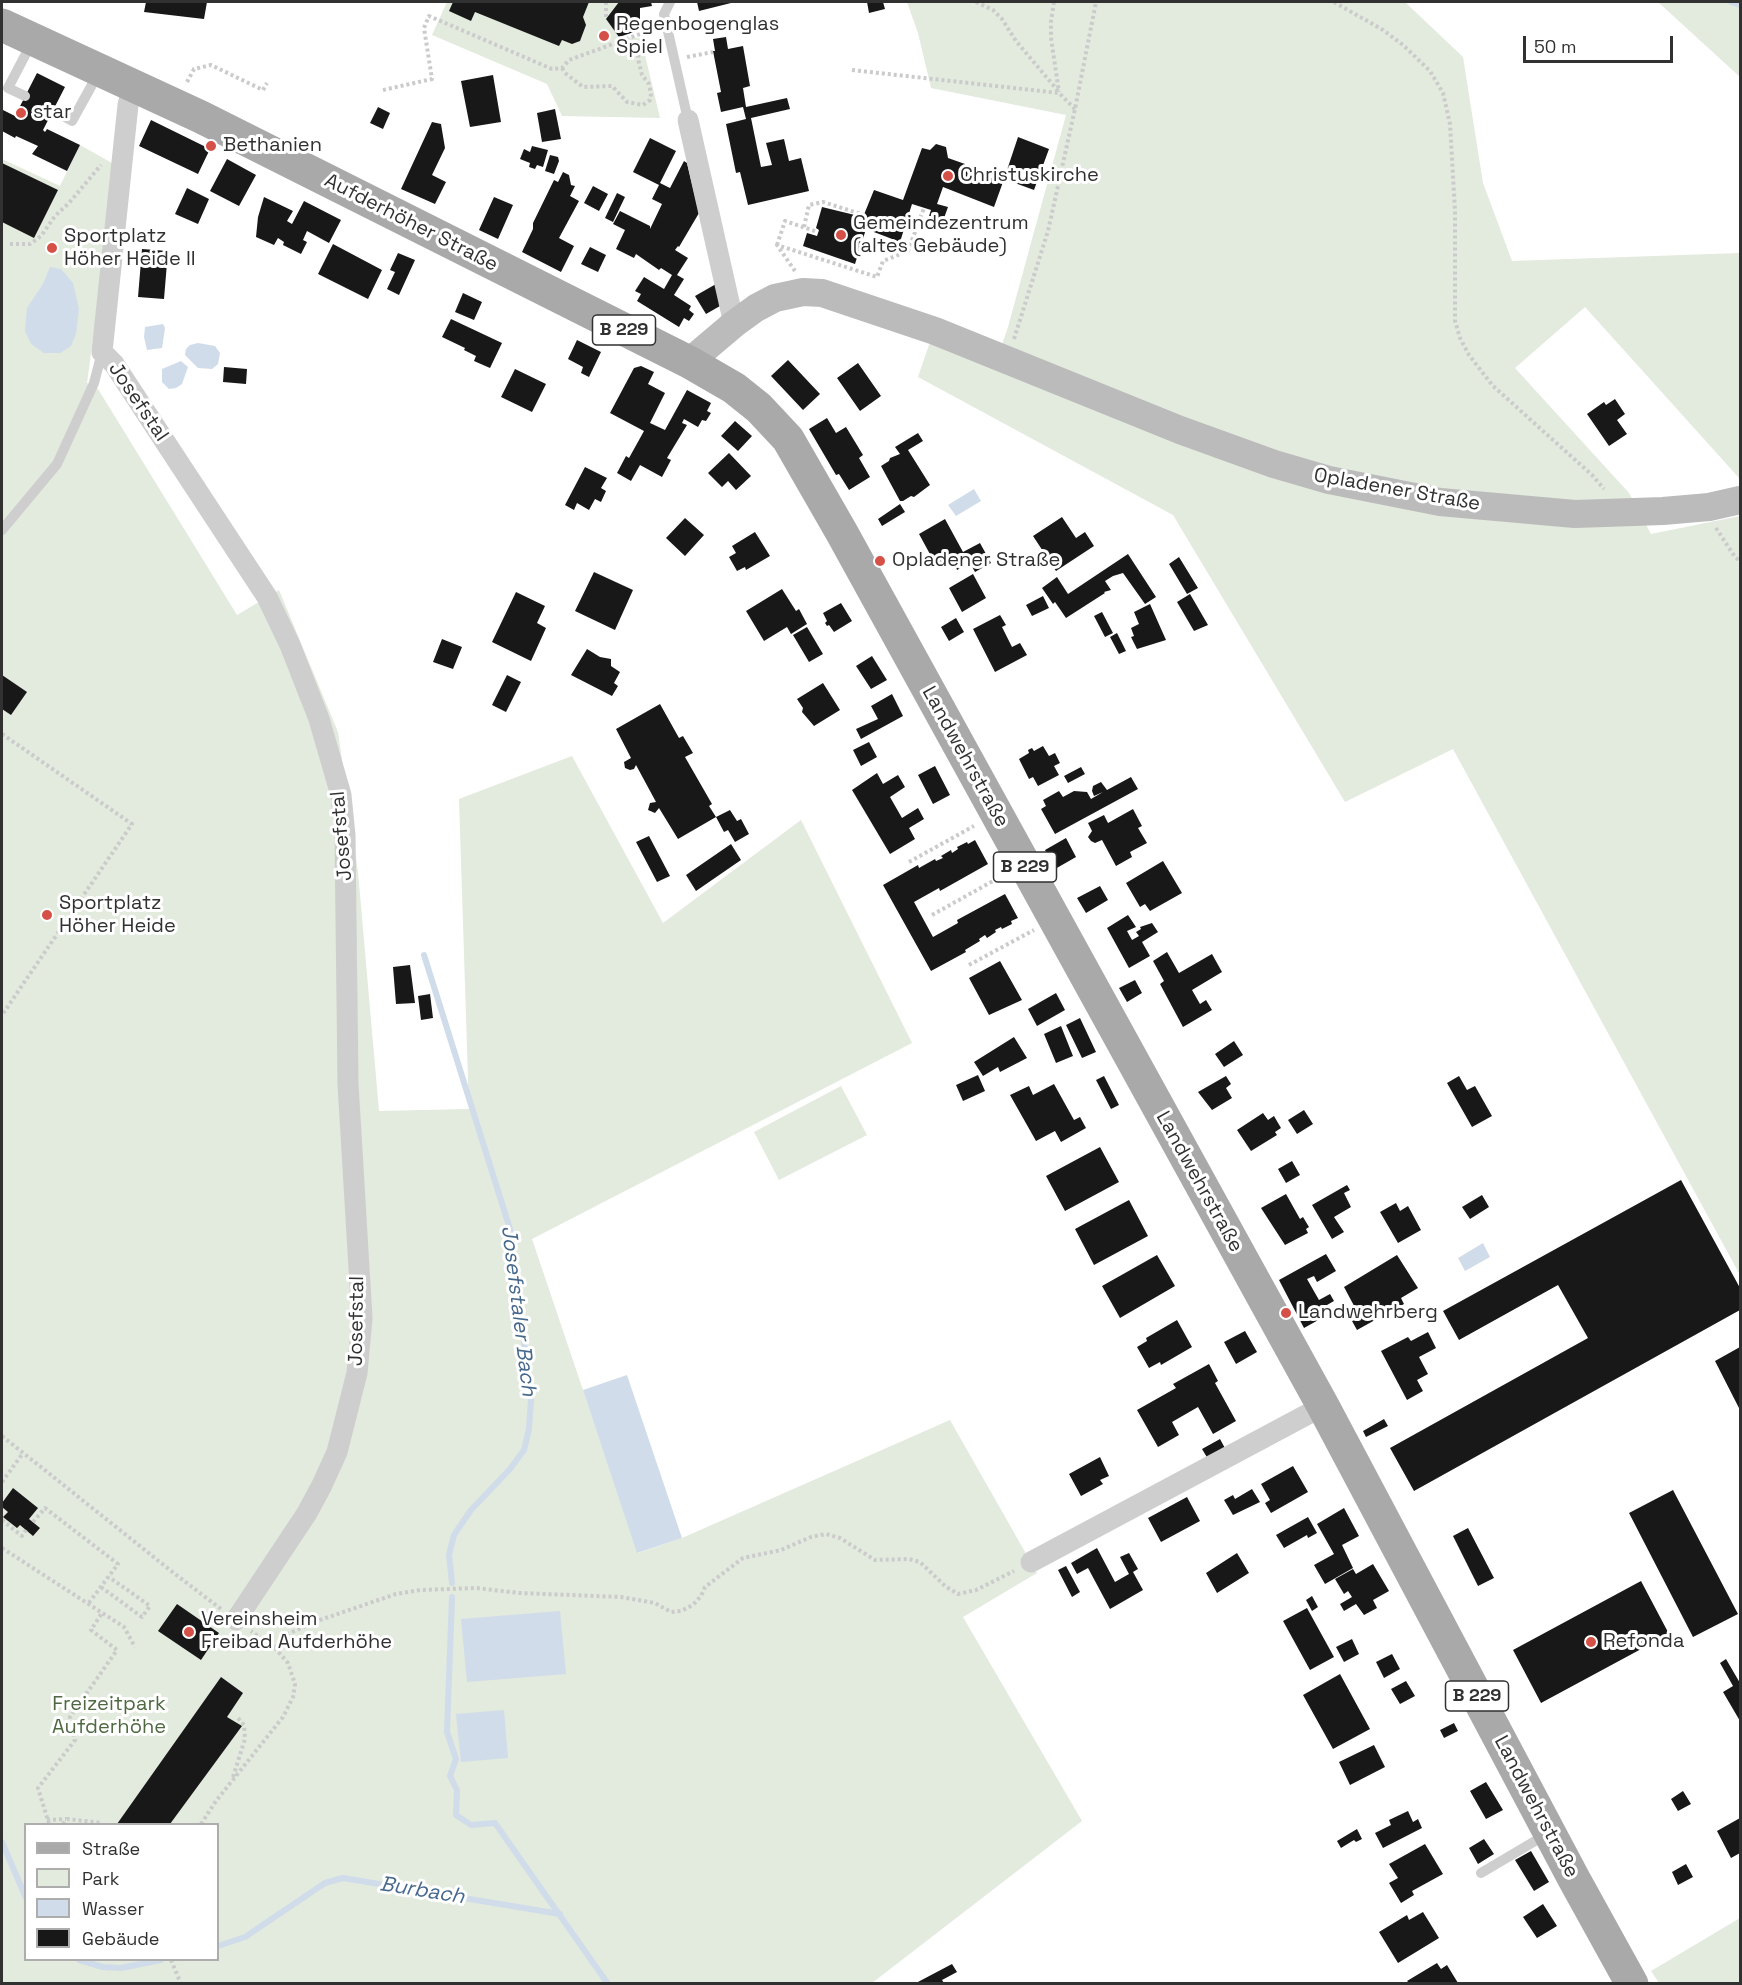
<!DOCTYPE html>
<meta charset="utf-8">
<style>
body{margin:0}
#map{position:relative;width:1742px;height:1985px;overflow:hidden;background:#fff;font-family:"Space Grotesk",sans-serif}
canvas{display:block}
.frame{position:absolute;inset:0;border:3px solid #313131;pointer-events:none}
.legend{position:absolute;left:24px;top:1823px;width:195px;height:138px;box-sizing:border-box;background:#fff;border:2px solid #adadad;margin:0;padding:8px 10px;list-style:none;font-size:18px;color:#313131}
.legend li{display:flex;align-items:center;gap:12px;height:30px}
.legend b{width:30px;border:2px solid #adadad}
.scale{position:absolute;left:1523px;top:36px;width:150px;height:27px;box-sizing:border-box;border:3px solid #313131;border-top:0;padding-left:8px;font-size:18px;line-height:21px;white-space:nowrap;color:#313131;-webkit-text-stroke:4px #fff;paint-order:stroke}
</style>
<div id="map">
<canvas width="1742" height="1985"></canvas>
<div class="frame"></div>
<ul class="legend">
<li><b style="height:8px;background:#a9a9a9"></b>Straße</li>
<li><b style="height:16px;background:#e3eade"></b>Park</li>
<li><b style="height:16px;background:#d0dcea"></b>Wasser</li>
<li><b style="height:16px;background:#181818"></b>Gebäude</li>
</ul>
<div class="scale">50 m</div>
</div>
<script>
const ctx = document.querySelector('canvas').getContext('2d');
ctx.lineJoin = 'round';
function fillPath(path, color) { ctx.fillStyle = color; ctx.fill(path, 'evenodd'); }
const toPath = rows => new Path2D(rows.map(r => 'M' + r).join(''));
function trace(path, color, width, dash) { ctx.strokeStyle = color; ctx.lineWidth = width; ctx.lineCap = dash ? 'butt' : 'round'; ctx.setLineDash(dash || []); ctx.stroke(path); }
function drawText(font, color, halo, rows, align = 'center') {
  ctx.font = font + ' "Space Grotesk",sans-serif'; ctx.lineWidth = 6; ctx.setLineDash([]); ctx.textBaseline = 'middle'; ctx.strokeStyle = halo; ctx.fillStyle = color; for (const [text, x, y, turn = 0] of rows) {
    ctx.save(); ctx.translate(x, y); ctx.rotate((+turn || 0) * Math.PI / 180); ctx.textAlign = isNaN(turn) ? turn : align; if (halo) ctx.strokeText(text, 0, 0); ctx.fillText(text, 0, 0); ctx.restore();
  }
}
const green = toPath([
 [447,2,619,2,607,20,619,37,641,38,660,118,562,116,547,84,432,35],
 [907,2,1405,2,1463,57,1483,183,1512,261,1740,253,1740,479,1585,307,1515,368,1629,493,1651,534,1740,516,1740,1275,1453,749,1345,802,1173,515,918,377,930,342,994,368,1008,327,1066,115,931,88,918,33],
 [1658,2,1740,2,1740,77],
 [80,145,112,163,97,310,87,383,98,389,237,615,279,590,338,732,358,872,379,1111,469,1109,459,799,572,756,663,923,801,820,912,1043,532,1239,638,1553,682,1538,950,1420,1037,1573,963,1617,1082,1821,872,1983,2,1984,2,159,60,186],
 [26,1824,218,1824,218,1960,26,1960],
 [841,1086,867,1135,779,1180,754,1132],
 [1740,1918,1740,1983,1659,1983,1651,1971]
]);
const water = toPath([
 [50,267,61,269,73,283,79,309,76,334,71,346,60,353,44,353,31,344,25,331,27,308,43,284],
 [163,324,165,328,162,348,147,350,144,337,145,327],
 [198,343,215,346,220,353,218,364,212,369,198,368,185,355,186,349,190,345],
 [181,361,188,367,182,384,176,388,169,389,162,382,162,369],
 [974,489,981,501,956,516,948,505],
 [1483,1243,1490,1257,1465,1271,1458,1258],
 [627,1375,682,1538,637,1553,583,1390],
 [560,1611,566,1674,467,1682,461,1619],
 [504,1710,508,1758,461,1762,456,1714]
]);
const stream = toPath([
 [1731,2,1740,5],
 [424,955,510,1229,531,1400,529,1429,524,1450,510,1469,471,1510,454,1535,449,1555,452,1583],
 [452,1597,447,1732,456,1759,450,1776,457,1790,456,1815,471,1825,495,1823,608,1984],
 [2,1842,26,1898],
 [218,1946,245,1937,325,1883,343,1878,560,1914],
 [79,1960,103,1967,121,1968,161,1960]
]);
const building = toPath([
 [146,2,207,2,204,19,144,12],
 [453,2,589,2,583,17,586,25,580,41,572,44,562,40,559,46,475,12,471,21,449,11],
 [619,2,651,2,652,6,640,8,640,30,619,37,606,19],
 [697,2,735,2,699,11],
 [867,2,883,2,885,9,869,13],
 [726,37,728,49,743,46,750,86,743,88,746,107,787,98,790,109,751,118,761,167,772,165,766,143,784,139,789,161,801,158,809,191,748,205,740,172,736,173,726,124,746,119,743,107,721,112,717,93,721,92,713,51,715,51,713,39],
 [37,73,65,87,43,130,45,132,47,129,80,145,67,171,32,154,38,146,16,136,15,138,2,131,3,110,15,116],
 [493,75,501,122,470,127,461,81],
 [378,107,390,113,383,129,370,123],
 [555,109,561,139,542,142,537,113],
 [151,120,210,149,198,174,139,146],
 [432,122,441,124,445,148,432,175,446,182,435,204,401,189],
 [1018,137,1049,149,1034,190,1004,179],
 [650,138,676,151,660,183,670,188,684,161,687,163,699,213,679,247,678,246,675,250,688,258,677,275,684,279,674,295,691,306,689,310,694,314,689,321,684,318,679,327,637,301,641,294,635,291,644,277,664,289,672,275,661,268,659,270,636,254,634,258,616,249,625,230,613,224,620,211,650,226,650,229,662,204,652,199,659,185,633,172],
 [936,144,946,147,948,158,965,164,964,169,1003,182,994,207,943,187,937,204,948,207,943,221,929,216,931,210,912,204,900,242,866,229,855,264,803,246,807,233,817,236,819,230,816,228,822,207,863,217,874,190,903,200,922,148,930,150],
 [532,146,548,150,543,167,537,165,535,169,529,167,530,163,520,159,524,149,530,152],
 [550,155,558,157,559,161,554,174,545,171],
 [227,159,256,175,239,206,210,191],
 [2,163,58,190,34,238,2,222],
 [563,172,569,175,571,185,575,186,570,196,579,201,559,238,574,246,561,272,522,252,533,229,533,223,554,180,558,182],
 [593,186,608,194,599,211,584,203],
 [187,188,209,199,198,224,175,214],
 [617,193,625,197,613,222,605,218],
 [264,197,293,211,287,221,292,224,304,201,341,220,329,243,307,231,303,240,307,242,301,254,283,245,284,242,278,238,274,245,256,237,258,217],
 [494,197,513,205,498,239,479,230],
 [333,244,382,270,368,299,318,274],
 [590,247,606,255,598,272,581,264],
 [142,249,168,251,164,299,138,297],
 [398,253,415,260,399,295,387,289,395,272,390,270],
 [716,284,727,302,706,314,695,296],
 [463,293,482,302,474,320,455,312],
 [451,319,502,343,490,368,474,361,476,356,464,350,465,348,442,337],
 [577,340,601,352,589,377,581,373,583,367,568,359],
 [788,360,820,394,803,410,771,376],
 [858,363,881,396,860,411,837,378],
 [641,366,654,372,648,384,665,393,650,423,665,430,687,390,711,403,707,411,711,413,706,421,702,420,698,427,684,419,682,423,687,425,667,458,671,460,662,477,640,465,631,481,617,473,626,456,629,458,644,431,610,413,634,368],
 [224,367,247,369,246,384,223,382],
 [515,369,546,384,532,412,501,397],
 [1615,399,1625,414,1617,420,1627,434,1609,446,1587,414,1604,402,1606,405],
 [827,418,836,433,846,427,863,455,859,458,870,477,849,490,839,474,836,475,809,429],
 [735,421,752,436,738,451,721,436],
 [918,433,923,441,908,450,930,485,914,497,911,496,903,501,900,501,881,466,889,461,890,458,900,454,895,447],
 [729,453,751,476,736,490,728,481,722,487,708,473],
 [585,467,607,478,601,488,606,491,601,502,595,499,589,510,577,503,574,510,565,505],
 [900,504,905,512,882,526,878,519],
 [1062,517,1076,538,1085,532,1094,546,1056,571,1033,536],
 [685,518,704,535,685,556,666,538],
 [945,519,963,552,980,543,991,563,975,572,970,563,957,570,952,559,937,567,919,534],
 [755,532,770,556,746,570,745,567,737,571,729,557,736,553,732,546],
 [1128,554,1156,597,1145,604,1123,573,1113,576,1105,581,1111,590,1104,592,1105,593,1066,618,1055,602,1053,604,1042,588,1057,577,1068,594],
 [1179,557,1198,588,1187,594,1169,564],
 [594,572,633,590,615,630,575,611],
 [973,574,986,598,962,612,949,588],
 [782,589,796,611,799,609,807,624,791,634,787,627,764,641,746,611],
 [516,592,545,606,537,623,546,628,531,661,492,642],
 [1190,594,1208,625,1194,631,1177,602],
 [1043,596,1049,608,1032,616,1026,605],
 [841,603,852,621,834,632,829,625,827,626,825,623,827,621,823,613],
 [1150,604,1166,640,1137,649,1131,637,1134,636,1131,628,1139,624,1134,612],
 [1102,612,1113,633,1105,637,1094,616],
 [1000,615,1006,625,1002,627,1012,647,1020,643,1027,655,995,672,973,629],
 [956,618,964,632,949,641,941,627],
 [807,627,823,654,809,662,793,635],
 [1117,633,1126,651,1119,654,1110,637],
 [442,639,462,647,453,669,433,662],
 [587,649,600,657,611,659,611,666,620,672,614,683,618,686,612,696,571,675],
 [872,656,887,680,871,689,856,666],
 [2,675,27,692,11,715,2,709],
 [507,675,521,682,506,712,492,705],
 [823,683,840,710,814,726,802,712,803,708,797,699],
 [892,694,903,716,861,739,856,729,878,719,871,706],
 [660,704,679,738,683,736,693,753,685,757,712,804,709,806,716,817,678,839,659,808,655,813,648,810,650,803,656,802,636,765,634,769,630,770,625,768,624,762,631,758,616,729],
 [869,742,877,757,861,766,853,750],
 [1043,746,1049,756,1055,753,1060,763,1054,766,1059,775,1038,786,1033,777,1029,779,1019,759,1029,753,1028,750,1032,748,1034,751],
 [935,766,950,795,933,804,918,775],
 [1081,767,1085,774,1068,783,1064,776],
 [877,773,883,784,898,775,905,787,890,797,902,818,918,808,924,819,909,828,915,839,890,854,852,790],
 [1131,777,1138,789,1055,834,1041,809,1046,806,1043,800,1059,791,1063,797,1074,791,1087,792,1091,799,1103,792,1094,796,1092,791,1093,786,1101,782,1107,790],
 [1133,809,1142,826,1138,828,1147,843,1130,852,1132,857,1116,866,1102,840,1095,843,1091,841,1088,837,1092,831,1088,823,1104,815,1108,823],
 [730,810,737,821,741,819,749,834,735,842,728,830,724,832,716,817],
 [649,836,670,876,657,882,636,842],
 [1066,838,1076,857,1055,869,1045,850],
 [975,840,988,864,940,891,939,888,914,902,933,937,958,923,957,920,1005,894,1018,918,1011,921,1012,924,1002,929,1001,927,995,930,996,932,987,938,985,935,979,939,980,941,965,950,966,952,931,971,883,885,918,865,919,868,935,859,936,861,943,858,941,856,951,850,952,853,958,849,957,847,967,842,968,844],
 [731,844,741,860,696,891,686,875],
 [1163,861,1182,893,1150,911,1145,904,1140,907,1126,883],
 [1100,886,1108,900,1086,913,1077,898],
 [1128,915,1136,927,1127,931,1132,940,1139,936,1136,932,1141,929,1140,927,1152,923,1158,932,1142,942,1150,956,1129,968,1107,928],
 [1167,952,1179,973,1212,954,1222,972,1192,990,1200,1004,1206,1000,1212,1010,1183,1027,1160,984,1164,981,1153,961],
 [1000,961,1022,1000,989,1015,969,978],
 [410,965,415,1003,396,1004,393,967],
 [1135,980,1142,993,1127,1002,1119,988],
 [1056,993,1065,1010,1037,1026,1028,1009],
 [430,994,433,1018,421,1020,418,996],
 [1080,1018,1096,1052,1082,1058,1066,1025],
 [1061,1026,1073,1056,1056,1063,1044,1034],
 [1014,1037,1027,1058,1000,1072,998,1067,983,1076,974,1062],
 [1234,1041,1243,1055,1224,1067,1215,1054],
 [978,1075,985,1091,963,1101,956,1085],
 [1104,1076,1119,1105,1111,1109,1096,1080],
 [1226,1076,1231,1084,1226,1088,1232,1098,1212,1110,1198,1092],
 [1459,1076,1467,1090,1475,1086,1492,1116,1472,1127,1447,1083],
 [1054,1084,1074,1120,1080,1117,1086,1128,1061,1142,1055,1131,1036,1141,1010,1095,1029,1086,1033,1095],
 [1304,1110,1313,1124,1297,1134,1288,1120],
 [1263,1113,1268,1120,1274,1116,1281,1128,1275,1132,1277,1135,1251,1151,1237,1130],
 [1100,1147,1119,1182,1065,1211,1046,1176],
 [1292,1161,1300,1175,1286,1183,1278,1169],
 [1681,1180,1740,1288,1740,1310,1414,1491,1390,1448,1588,1338,1558,1285,1459,1340,1443,1311],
 [1347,1185,1350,1190,1344,1193,1351,1207,1334,1217,1344,1232,1332,1239,1312,1205],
 [1286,1194,1300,1219,1303,1217,1309,1227,1306,1229,1308,1233,1285,1245,1261,1208],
 [1482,1195,1489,1207,1470,1219,1462,1207],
 [1129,1200,1148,1236,1094,1265,1075,1229],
 [1396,1203,1400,1211,1408,1206,1421,1230,1398,1243,1380,1212],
 [1326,1254,1336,1271,1317,1282,1314,1276,1307,1279,1319,1300,1330,1294,1334,1301,1327,1305,1331,1313,1304,1328,1279,1280],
 [1157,1255,1175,1286,1120,1318,1102,1286],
 [1397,1255,1418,1288,1401,1298,1404,1304,1357,1330,1352,1321,1360,1317,1344,1287],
 [1177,1320,1192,1347,1161,1365,1160,1362,1149,1368,1137,1347,1147,1341,1146,1338],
 [1245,1331,1257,1352,1236,1364,1224,1342],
 [1428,1332,1436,1348,1419,1357,1428,1374,1417,1380,1423,1391,1407,1400,1381,1351,1408,1337,1411,1341],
 [1740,1347,1740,1410,1715,1361],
 [1209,1364,1218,1381,1215,1383,1236,1421,1213,1434,1198,1407,1172,1422,1179,1435,1158,1447,1137,1410,1176,1388,1173,1384],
 [1384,1419,1388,1426,1366,1437,1363,1431],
 [1220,1439,1226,1450,1208,1459,1202,1449],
 [1100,1457,1109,1476,1100,1480,1103,1484,1081,1496,1069,1474],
 [1293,1466,1308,1492,1271,1513,1265,1503,1270,1500,1261,1484],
 [13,1488,38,1508,29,1519,40,1528,33,1536,20,1525,17,1528,3,1517,8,1512,2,1507,2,1503],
 [1252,1489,1260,1502,1233,1515,1224,1500,1233,1495,1235,1499],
 [1673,1490,1738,1614,1693,1637,1629,1513],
 [1187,1497,1200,1521,1161,1542,1148,1518],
 [1344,1508,1359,1536,1342,1545,1353,1568,1325,1584,1314,1565,1334,1554,1317,1524],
 [1308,1517,1317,1533,1308,1538,1307,1535,1284,1548,1276,1535],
 [1468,1528,1494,1578,1478,1586,1453,1536],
 [1097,1548,1115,1582,1129,1574,1120,1557,1129,1553,1138,1569,1133,1572,1143,1590,1110,1609,1088,1568,1077,1574,1071,1563],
 [1237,1553,1249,1573,1217,1593,1206,1573],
 [1373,1564,1389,1591,1373,1600,1377,1608,1364,1615,1356,1604,1344,1611,1340,1604,1352,1597,1348,1591,1344,1594,1335,1579,1353,1569,1356,1574],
 [1066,1566,1080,1592,1072,1597,1058,1570],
 [1641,1581,1669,1634,1541,1703,1513,1650],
 [1312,1596,1318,1607,1312,1611,1306,1600],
 [177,1604,219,1633,201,1660,158,1631],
 [1307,1608,1334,1657,1310,1670,1283,1621],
 [1352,1639,1359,1654,1344,1662,1336,1647],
 [1392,1654,1400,1669,1384,1678,1376,1662],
 [1726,1659,1740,1683,1740,1721,1723,1692,1733,1686,1720,1663],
 [1340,1674,1370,1729,1333,1749,1303,1695],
 [221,1677,243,1693,227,1717,242,1726,170,1824,117,1824],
 [1406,1681,1415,1696,1400,1704,1391,1689],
 [1454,1723,1458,1731,1444,1738,1440,1730],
 [1374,1745,1385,1767,1350,1785,1339,1762],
 [1486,1782,1503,1810,1486,1819,1470,1791],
 [1683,1791,1691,1804,1678,1811,1671,1799],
 [1408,1811,1413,1822,1418,1819,1422,1828,1383,1848,1375,1833,1391,1825,1389,1820],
 [1740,1818,1740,1853,1731,1858,1717,1831],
 [1357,1829,1362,1839,1356,1842,1354,1840,1341,1848,1337,1841],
 [1484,1839,1494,1854,1478,1864,1469,1848],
 [1425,1844,1443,1874,1412,1891,1414,1895,1401,1903,1389,1883,1398,1878,1389,1864],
 [1531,1851,1549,1882,1534,1891,1515,1860],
 [1686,1864,1693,1877,1678,1885,1672,1872],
 [1543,1904,1557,1926,1537,1938,1523,1917],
 [1423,1912,1439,1938,1398,1963,1379,1932,1407,1915,1409,1920],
 [1437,1963,1441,1969,1447,1965,1458,1983,1409,1983,1407,1981],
 [952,1964,957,1972,942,1980,944,1983,916,1983]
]);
const path = toPath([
 [606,2,606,19],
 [976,2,993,10,1002,19,1016,41,1059,92],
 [1054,2,1051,21,1051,38,1059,92],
 [1334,2,1383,30,1403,45,1430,71,1443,93,1450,124,1455,211,1455,321,1460,338,1469,355,1493,386,1592,475,1604,489],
 [687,57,713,52],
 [562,68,565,73,583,87,612,86,627,102,643,105,650,100,651,94,649,84,642,75,638,59,639,45,635,43,619,47,615,43],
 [852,70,1059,93,1075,109],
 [187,82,194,69,211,65,263,90,267,83],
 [383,90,432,79,424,28,429,16,552,69,562,68,569,60,654,29],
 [804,227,809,205,823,202,864,215],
 [10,244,30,244,41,236,55,216,69,203,101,165],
 [777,245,785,221,818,232],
 [795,271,777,245,877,277,883,261,908,251,924,208],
 [1014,339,1048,231,1075,109,1096,2],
 [1716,528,1735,557,1740,561],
 [2,734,132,824,2,1015],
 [909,862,974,826],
 [932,915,1002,876],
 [969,965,1034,930],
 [2,1436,175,1574,221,1609],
 [2,1482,23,1453],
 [2,1520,22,1536,26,1530],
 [33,1522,45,1508,118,1564,88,1604],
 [2,1548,124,1627,135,1647],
 [101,1587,142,1617,150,1606,109,1577],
 [275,1648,285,1635,320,1620,396,1594,420,1590,476,1588,519,1593,621,1597,655,1603,671,1612,681,1611,693,1605,701,1596,705,1587,743,1558,781,1550,811,1537,826,1534,840,1538,875,1560,909,1559,920,1562,945,1586,958,1594,976,1590,1014,1571],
 [233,1777,245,1739,244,1725,238,1718],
 [47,1820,66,1819],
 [49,1824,38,1788,75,1740,70,1717,117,1650,91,1630,102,1613],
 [63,1824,67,1819,102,1823],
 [201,1824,216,1801,283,1717,293,1697,295,1684,288,1663,275,1648,251,1631],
 [171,1960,181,1984]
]);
const lane = toPath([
 [670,2,664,14,688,120],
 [25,96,8,88,31,44],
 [53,110,72,121,98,74],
 [2,530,57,464,94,383,102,352],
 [1481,1873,1547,1834]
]);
const street = toPath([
 [133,86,128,105,102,352,114,364,267,597,290,645,319,719,341,795,345,835,348,1084,362,1318,357,1373,337,1452,322,1485,307,1513,236,1620],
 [688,120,734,324],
 [1031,1562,1323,1406]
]);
const secondary = toPath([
 [689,362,734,324,756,308,775,298,803,292,822,293,935,331,1180,430,1274,464,1329,480,1440,502,1575,514,1663,511,1709,507,1740,500]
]);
const primary = toPath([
 [2,25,201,117,689,362,734,388,759,408,788,439,842,533,1323,1406,1574,1879,1632,1984]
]);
const markers = [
 [604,36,6,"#d55047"],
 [21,113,6,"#d55047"],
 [211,146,6,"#d55047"],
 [948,176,6,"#d55047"],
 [841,235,6,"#d55047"],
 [52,248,6,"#d55047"],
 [880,561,6,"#d55047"],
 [47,915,6,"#d55047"],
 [1286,1313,6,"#d55047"],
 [189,1632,6,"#d55047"],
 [1591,1642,6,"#d55047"]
];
const shields = [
 [624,330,63],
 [1025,867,63],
 [1477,1696,63]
];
const shieldNames = [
 ["B 229",624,330],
 ["B 229",1025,867],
 ["B 229",1477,1696]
];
const poiNames = [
 ["Regenbogenglas",616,25],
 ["Spiel",616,48],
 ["star",33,113],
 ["Bethanien",223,146],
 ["Christuskirche",960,176],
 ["Gemeindezentrum",853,224],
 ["(altes Gebäude)",853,247],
 ["Sportplatz",64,237],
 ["Höher Heide II",64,260],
 ["Opladener Straße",892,561],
 ["Sportplatz",59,904],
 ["Höher Heide",59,927],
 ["Landwehrberg",1298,1313],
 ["Vereinsheim",201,1620],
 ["Freibad Aufderhöhe",201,1643],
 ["Refonda",1603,1642]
];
const streetNames = [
 ["Aufderhöher Straße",411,223,27],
 ["Josefstal",138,402,56],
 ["Opladener Straße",1397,490,10],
 ["Landwehrstraße",965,757,61],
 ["Josefstal",342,836,-95],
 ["Landwehrstraße",1199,1182,61],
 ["Josefstal",357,1321,-89],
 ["Landwehrstraße",1536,1807,62]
];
const parkNames = [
 ["Freizeitpark",109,1705],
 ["Aufderhöhe",109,1728]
];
const waterNames = [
 ["Josefstaler Bach",518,1311,83],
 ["Burbach",422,1891,9]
];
fillPath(green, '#e3eade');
fillPath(water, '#d0dcea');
trace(stream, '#d0dcea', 6);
fillPath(building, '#181818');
trace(path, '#cbcbcb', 4, [3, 3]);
trace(lane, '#cecece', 10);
trace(street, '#cecece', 21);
trace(secondary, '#bbb', 28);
trace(primary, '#a9a9a9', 33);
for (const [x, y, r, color] of markers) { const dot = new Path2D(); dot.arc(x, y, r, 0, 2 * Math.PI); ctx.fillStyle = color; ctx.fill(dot); trace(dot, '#fff', 2); }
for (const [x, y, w] of shields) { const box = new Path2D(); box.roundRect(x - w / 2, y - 15, w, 30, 4.5); ctx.fillStyle = '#fff'; ctx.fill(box); trace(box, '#313131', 1.5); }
drawText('bold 18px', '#313131', null, shieldNames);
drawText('20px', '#313131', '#fff', poiNames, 'left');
drawText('20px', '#313131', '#fff', streetNames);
drawText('20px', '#4f6942', '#fff', parkNames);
drawText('italic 21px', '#46688d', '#fff', waterNames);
</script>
